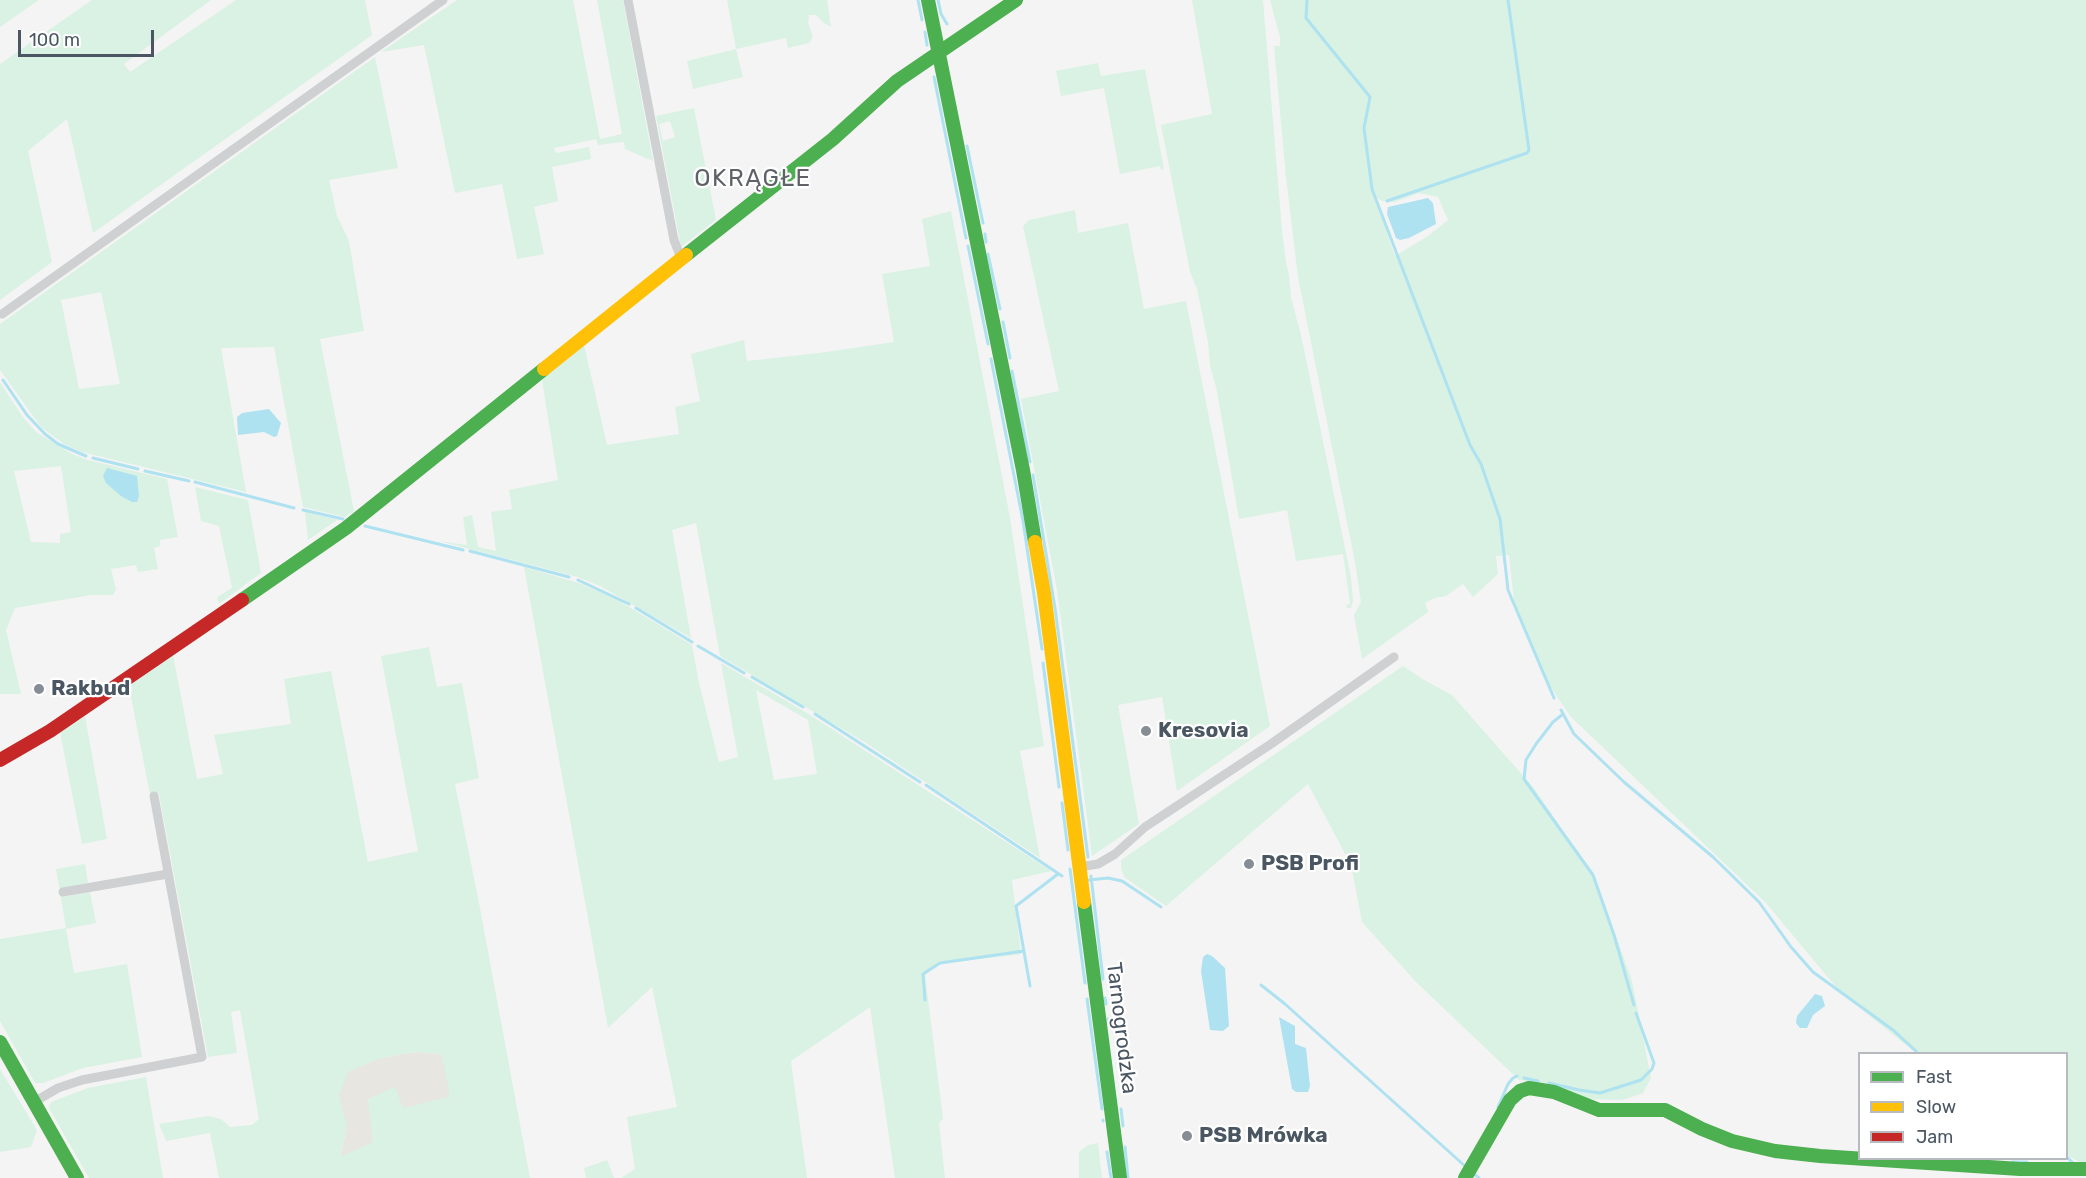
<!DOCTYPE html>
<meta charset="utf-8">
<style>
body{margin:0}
#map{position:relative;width:2086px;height:1178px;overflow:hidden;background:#f4f4f4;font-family:Rubik,sans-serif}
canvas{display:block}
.legend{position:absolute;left:1858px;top:1052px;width:210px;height:108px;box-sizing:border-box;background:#fff;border:2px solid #b7bbc0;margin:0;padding:8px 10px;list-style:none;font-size:18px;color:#4a5661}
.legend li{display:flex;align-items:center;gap:12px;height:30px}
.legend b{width:30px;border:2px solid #b7bbc0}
.scale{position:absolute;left:18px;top:30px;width:136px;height:27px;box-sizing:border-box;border:3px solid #4a5661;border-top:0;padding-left:8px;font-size:18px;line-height:21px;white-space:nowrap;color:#4a5661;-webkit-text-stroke:4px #fff;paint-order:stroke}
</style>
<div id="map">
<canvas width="2086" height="1178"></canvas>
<ul class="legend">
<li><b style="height:8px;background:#4caf50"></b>Fast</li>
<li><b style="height:8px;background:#ffc107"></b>Slow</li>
<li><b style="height:8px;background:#c62828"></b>Jam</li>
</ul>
<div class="scale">100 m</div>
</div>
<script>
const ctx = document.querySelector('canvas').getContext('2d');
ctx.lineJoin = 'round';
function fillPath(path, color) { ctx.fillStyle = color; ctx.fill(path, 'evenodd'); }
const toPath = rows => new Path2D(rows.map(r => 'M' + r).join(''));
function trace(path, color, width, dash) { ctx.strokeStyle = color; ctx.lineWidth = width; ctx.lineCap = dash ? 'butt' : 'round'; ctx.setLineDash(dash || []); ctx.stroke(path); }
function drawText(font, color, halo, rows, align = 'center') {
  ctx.font = font + ' Rubik,sans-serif'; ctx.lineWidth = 4.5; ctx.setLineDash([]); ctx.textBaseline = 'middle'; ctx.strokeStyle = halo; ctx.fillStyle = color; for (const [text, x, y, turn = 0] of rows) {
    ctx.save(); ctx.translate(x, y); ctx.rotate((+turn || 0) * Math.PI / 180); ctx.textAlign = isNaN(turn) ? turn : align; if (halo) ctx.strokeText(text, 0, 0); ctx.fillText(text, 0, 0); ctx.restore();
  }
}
const green = toPath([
 [0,0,39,0,0,27],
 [92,0,211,0,124,64,130,72,236,0,365,0,372,35,93,233,67,119,28,151,52,262,0,300,0,64],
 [457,0,573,0,600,139,622,134,597,0,623,0,653,161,625,149,624,142,598,145,596,139,554,148,556,153,589,147,591,159,552,167,558,201,534,207,544,254,517,259,502,184,455,193,424,45,381,52],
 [727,0,827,0,831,27,824,23,816,15,809,15,808,23,813,37,809,43,788,48,786,38,736,49,743,77,693,89,687,61,736,49],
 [1192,0,1263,0,1282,231,1286,263,1289,275,1291,298,1301,335,1351,577,1353,601,1351,608,1347,608,1346,605,1350,604,1343,554,1296,561,1287,510,1239,519,1217,391,1210,366,1208,342,1197,289,1190,272,1161,125,1212,114],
 [1270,0,2086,0,2086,1162,2081,1163,2067,1155,2066,1054,1916,1053,1840,992,1766,903,1570,716,1542,674,1514,602,1509,555,1496,556,1498,574,1473,597,1463,584,1446,596,1435,598,1425,603,1428,612,1362,659,1354,615,1361,602,1355,562,1298,277,1286,177,1274,46,1280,46,1280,37],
 [1419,193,1438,197,1448,220,1428,236,1395,256,1374,196,1382,201,1394,202],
 [375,57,398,168,329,180,337,216,349,241,364,331,320,339,354,511,345,517,303,507,274,347,221,348,246,492,82,452,64,444,41,427,0,370,0,324],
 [101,292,120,384,79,389,61,300],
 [1098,63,1101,76,1145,69,1164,169,1161,170,1160,166,1120,174,1104,88,1061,96,1056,71],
 [694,108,716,220,681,247,656,116],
 [670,121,675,137,663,141,659,124],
 [1075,210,1078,233,1128,223,1144,309,1186,301,1270,726,1177,791,1162,697,1118,705,1139,824,1092,856,1057,590,1021,399,1059,391,1023,226,1029,220],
 [951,211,1010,518,1044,746,1020,751,1040,858,866,743,720,656,696,523,672,530,691,638,600,586,578,577,439,541,467,545,463,517,472,515,478,547,496,551,491,512,512,509,509,490,558,480,542,380,584,345,607,445,679,434,675,407,700,401,691,354,744,340,747,361,819,353,894,342,882,274,930,266,922,219],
 [0,382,22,416,36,432,72,454,88,460,167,479,178,537,160,540,160,546,154,548,158,569,138,572,136,565,111,569,116,590,113,595,91,595,15,608,6,630,21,694,0,694],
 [61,466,71,532,60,534,60,543,31,542,14,471],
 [195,487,248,500,261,573,219,604,217,597,232,588,219,526,201,521],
 [305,512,337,520,308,540],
 [524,567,579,583,616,599,692,645,699,683,719,762,738,757,721,663,807,713,1051,871,1012,880,1021,954,939,964,925,975,943,1119,939,1123,945,1178,895,1178,870,1007,791,1061,807,1178,621,1178,635,1169,627,1117,677,1107,652,987,608,1028],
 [756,690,808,720,817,774,774,780],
 [429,647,437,687,462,683,479,778,455,784,479,903,530,1178,219,1178,210,1133,166,1141,159,1124,208,1116,221,1119,230,1127,252,1125,259,1119,240,1010,231,1012,237,1053,208,1057,159,794,150,795,129,686,173,655,197,779,223,774,214,735,291,724,284,679,331,671,368,862,418,851,381,656],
 [422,1052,442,1055,395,1086,368,1099,340,1156,347,1127,378,1059,408,1053],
 [1403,666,1424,680,1452,695,1533,787,1595,877,1632,981,1651,1078,1643,1093,1623,1100,1588,1099,1542,1084,1519,1080,1416,982,1362,922,1351,865,1308,784,1166,906,1124,877,1121,867,1121,860],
 [85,716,107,839,82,844,60,732],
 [85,864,88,883,62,888,64,897,90,892,96,923,66,929,74,973,127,964,142,1057,83,1068,43,1083,35,1083,0,1021,0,939,66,928,56,869],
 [0,1069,37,1130,31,1147,0,1152],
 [146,1077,163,1178,89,1178,49,1108,51,1102,88,1088],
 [1098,1143,1102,1178,1079,1178,1079,1152,1088,1145],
 [607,1160,614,1178,586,1178,584,1168]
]);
const sand = toPath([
 [422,1052,442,1055,450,1097,403,1108,395,1087,368,1099,373,1142,340,1157,347,1127,339,1096,348,1072,378,1059,408,1053]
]);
const water = toPath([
 [1428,198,1433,203,1436,224,1409,238,1400,240,1396,238,1387,214,1388,207],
 [269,409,281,423,277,436,274,437,264,432,238,435,237,417,242,413],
 [107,468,137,476,139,496,137,502,132,502,121,496,106,483,103,476],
 [1207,954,1212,956,1225,968,1229,1026,1223,1031,1210,1030,1201,971,1203,957],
 [1815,994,1822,996,1825,1006,1813,1015,1807,1028,1800,1028,1796,1023,1797,1016],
 [1279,1017,1295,1026,1295,1044,1306,1048,1310,1086,1308,1092,1296,1092,1292,1089]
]);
const stream = toPath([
 [918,0,922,20],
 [938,0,941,14,947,24],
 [1307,0,1306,18,1370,97,1364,128,1372,189,1470,445,1481,464,1500,519,1508,590,1554,698],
 [925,32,927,45],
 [934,77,966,238],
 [967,146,983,223],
 [1387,201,1527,153,1529,150,1508,0],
 [985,234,986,242],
 [968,246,988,344],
 [988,254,1000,309],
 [1003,322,1010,358],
 [991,359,1023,521,1042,649],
 [1012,371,1030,462],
 [3,380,27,415,45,434,58,444,86,456],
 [93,458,138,469],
 [145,471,189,481],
 [1033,475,1055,608,1088,857],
 [195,482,294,508],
 [303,510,343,519],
 [365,526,463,550],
 [470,551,569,577],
 [578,580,629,604],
 [636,608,692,642],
 [698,646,744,673],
 [1043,663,1059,787],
 [752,677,803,707],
 [1561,710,1574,734,1624,782,1713,857,1759,902,1791,947,1813,972,1893,1030,1919,1054],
 [815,714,920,782],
 [1563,714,1553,722,1536,744,1526,760,1524,779,1593,875,1614,935,1634,1005],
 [926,785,1062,876],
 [1062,803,1068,850],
 [1070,869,1085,983],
 [1091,876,1103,979],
 [1089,880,1108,878,1122,881,1161,907],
 [1261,985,1285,1004,1466,1167],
 [1030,986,1016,906,1058,874],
 [1105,998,1106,1004],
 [1087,999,1102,1109],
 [925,1000,923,974,940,963,1024,951],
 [1108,1019,1109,1024],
 [1524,1078,1538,1081],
 [1549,1083,1579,1090,1600,1093,1641,1080,1652,1069,1654,1063,1636,1013],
 [1498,1107,1508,1084,1513,1078,1517,1076],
 [1121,1109,1123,1126],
 [1103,1120,1103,1121],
 [1125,1147,1128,1178],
 [1107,1152,1111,1178],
 [2066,1156,2074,1164],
 [2012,1162,2027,1162],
 [1473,1173,1479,1178]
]);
const street = toPath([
 [628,0,674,240,681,258],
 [2,314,443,0],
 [1079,867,1098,864,1115,854,1145,827,1271,744,1394,657],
 [63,892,168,874],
 [34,1102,58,1088,82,1080,202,1057,154,796]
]);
const fast = toPath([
 [928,0,1023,470,1035,542],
 [686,255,833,139,897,81,1016,0],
 [242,600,346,528,544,369],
 [1084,902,1120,1178],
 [0,1042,77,1178],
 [1465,1178,1510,1100,1520,1091,1529,1088,1554,1092,1599,1110,1665,1110,1702,1129,1732,1141,1775,1151,1820,1156,2020,1169,2086,1169]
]);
const slow = toPath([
 [544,369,686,255],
 [1035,542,1044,593,1084,902]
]);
const jam = toPath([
 [0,760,50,731,242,600]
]);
const markers = [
 [39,689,6,"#868d94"],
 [1146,731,6,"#868d94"],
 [1249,864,6,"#868d94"],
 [1187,1136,6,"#868d94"]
];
const poiNames = [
 ["Rakbud",51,689],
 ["Kresovia",1158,731],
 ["PSB Profi",1261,864],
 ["PSB Mrówka",1199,1136]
];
const streetNames = [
 ["Tarnogrodzka",1121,1028,83]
];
const quarterNames = [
 ["OKRĄGŁE",753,179]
];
fillPath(green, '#d9f2e3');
fillPath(sand, '#e7e6e1');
fillPath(water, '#aee2f0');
trace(stream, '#aee2f0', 3);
trace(street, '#ced0d2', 9);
trace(fast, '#4caf50', 14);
trace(slow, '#ffc107', 14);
trace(jam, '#c62828', 14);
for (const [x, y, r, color] of markers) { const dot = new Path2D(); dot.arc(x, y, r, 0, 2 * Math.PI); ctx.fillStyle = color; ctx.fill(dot); trace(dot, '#fff', 2); }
drawText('bold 21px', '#4a5661', '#fff', poiNames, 'left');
drawText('21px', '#4a5661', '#fff', streetNames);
ctx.letterSpacing = '1.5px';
drawText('24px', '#5f6368', '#fff', quarterNames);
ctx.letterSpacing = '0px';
</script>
